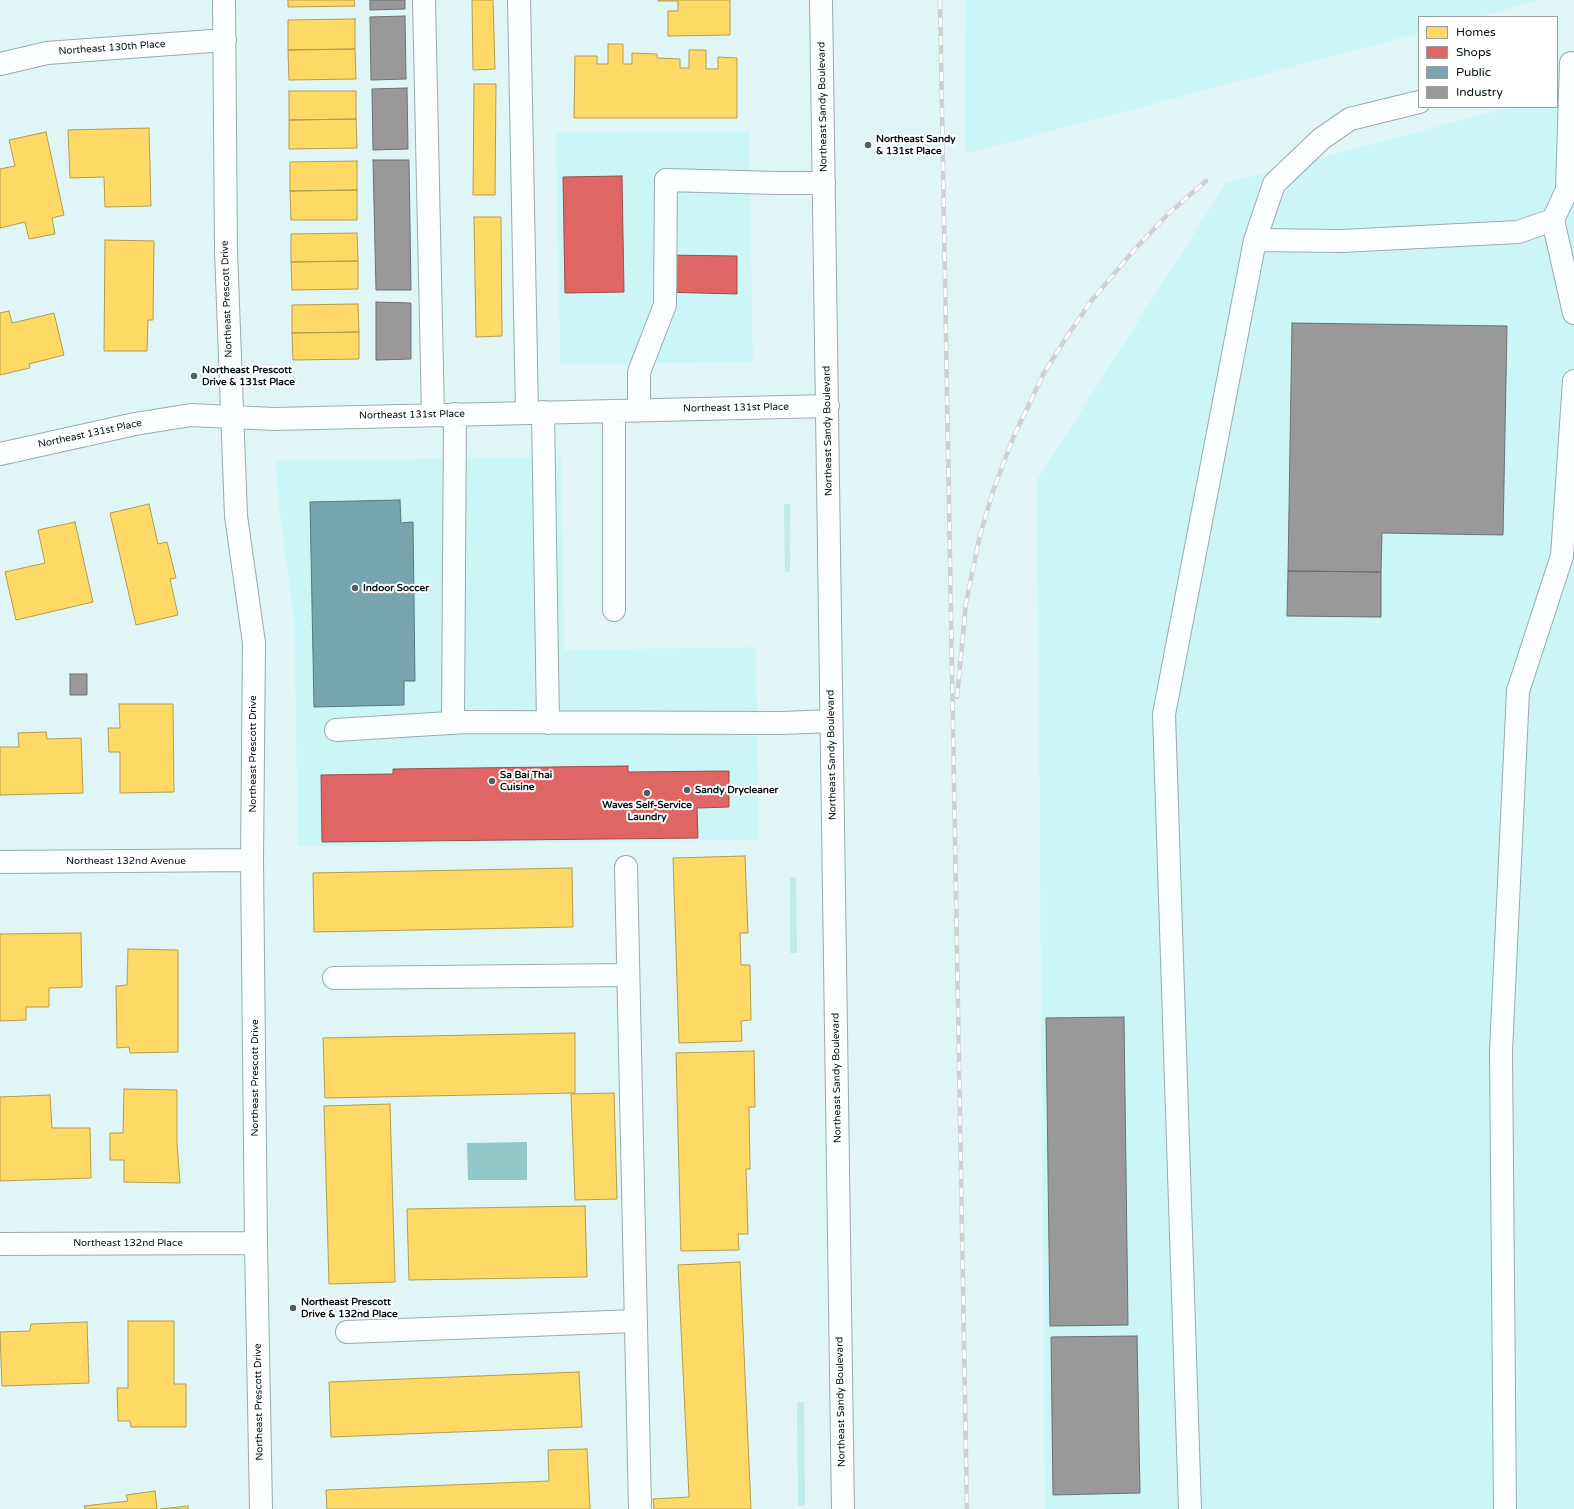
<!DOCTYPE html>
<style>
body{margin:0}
#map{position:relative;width:1574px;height:1509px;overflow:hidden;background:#e0f5f5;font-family:"Varela Round",sans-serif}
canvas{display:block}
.legend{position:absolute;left:1418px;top:16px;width:140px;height:92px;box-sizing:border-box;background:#fff;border:1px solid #999f9f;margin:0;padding:5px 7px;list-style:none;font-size:12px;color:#011010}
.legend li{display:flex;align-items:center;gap:8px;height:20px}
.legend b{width:20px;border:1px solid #999f9f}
</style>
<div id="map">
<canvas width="1574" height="1509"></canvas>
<ul class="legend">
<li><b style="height:11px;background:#ffd966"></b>Homes</li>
<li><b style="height:11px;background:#e06666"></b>Shops</li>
<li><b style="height:11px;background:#76a5af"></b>Public</li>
<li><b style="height:11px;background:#999"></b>Industry</li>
</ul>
</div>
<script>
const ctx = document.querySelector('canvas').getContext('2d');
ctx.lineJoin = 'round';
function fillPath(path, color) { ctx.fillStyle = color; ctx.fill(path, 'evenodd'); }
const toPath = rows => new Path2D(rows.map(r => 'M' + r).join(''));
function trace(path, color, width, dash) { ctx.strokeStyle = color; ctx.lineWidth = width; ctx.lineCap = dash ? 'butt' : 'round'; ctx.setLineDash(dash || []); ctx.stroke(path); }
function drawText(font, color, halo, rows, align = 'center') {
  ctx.font = font + ' "Varela Round",sans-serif'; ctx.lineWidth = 4; ctx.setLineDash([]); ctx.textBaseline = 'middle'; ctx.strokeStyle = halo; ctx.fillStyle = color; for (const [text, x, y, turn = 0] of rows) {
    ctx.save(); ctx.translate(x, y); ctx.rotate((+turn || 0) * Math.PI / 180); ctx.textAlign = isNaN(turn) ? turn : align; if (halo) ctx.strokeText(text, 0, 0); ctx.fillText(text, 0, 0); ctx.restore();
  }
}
const built = toPath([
 [966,0,1541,0,1478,17,1419,17,1419,33,965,154],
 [1574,90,1574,1509,1045,1509,1037,480,1226,183,1511,107,1557,107,1557,95],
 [749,131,753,362,560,364,556,133],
 [561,457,564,650,756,647,759,840,298,846,294,618,279,506,276,461]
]);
const green = toPath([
 [784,504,790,504,790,572,785,572],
 [790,877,796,877,797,953,790,953],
 [797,1402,804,1402,805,1506,798,1506]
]);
const water = toPath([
 [527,1142,527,1180,468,1180,467,1143]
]);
const homes = toPath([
 [288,0,354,0,355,6,288,7,288,0],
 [472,0,493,0,495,69,473,70,472,0],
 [658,0,730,0,730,35,668,36,668,11,678,11,678,1,658,1,658,0],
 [355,19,355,49,288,50,288,20,355,19],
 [608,44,623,44,623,64,632,64,632,53,657,54,657,58,680,59,680,68,689,68,689,50,706,50,706,69,718,69,718,57,737,58,737,118,574,118,575,56,597,56,597,64,608,64,608,44],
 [355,49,356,79,289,80,288,50,355,49],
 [474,84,496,84,495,195,473,195,474,84],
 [289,91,356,91,356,119,289,120,289,91],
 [356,119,357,148,289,149,289,120,356,119],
 [149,128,151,206,105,207,104,177,70,178,68,130,149,128],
 [46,132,64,215,52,218,55,234,29,239,25,222,0,228,0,169,15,166,9,140,46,132],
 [357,161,357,190,290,191,290,162,357,161],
 [357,190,357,220,291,220,290,191,357,190],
 [474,217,501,217,502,336,476,337,474,217],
 [357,233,358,261,291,262,291,234,357,233],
 [105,240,154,241,153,320,148,320,147,351,104,351,105,240],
 [358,261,358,289,292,290,291,262,358,261],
 [358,304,359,332,292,333,292,305,358,304],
 [9,311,12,323,54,313,64,355,29,364,30,368,0,375,0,313,9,311],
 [359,332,359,359,293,360,292,333,359,332],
 [149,504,158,544,167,542,176,578,170,579,178,615,136,625,110,513,149,504],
 [75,522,93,602,16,620,5,572,45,563,38,530,75,522],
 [119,704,173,704,174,792,120,793,120,752,109,752,108,728,120,728,119,704],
 [46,732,47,739,81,738,83,793,0,795,0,747,19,747,18,733,46,732],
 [745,856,748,933,740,933,741,965,750,965,751,1020,741,1021,742,1041,679,1043,673,858,745,856],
 [572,868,573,927,314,932,313,873,572,868],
 [81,933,82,987,49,988,49,1007,26,1007,26,1020,0,1021,0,934,81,933],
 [128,949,178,950,178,1052,130,1053,129,1047,117,1048,116,986,127,985,128,949],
 [575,1033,575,1093,325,1098,323,1038,575,1033],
 [754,1051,755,1107,749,1107,750,1169,746,1169,748,1234,738,1234,739,1250,681,1251,676,1053,754,1051],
 [124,1089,177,1090,177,1144,180,1183,124,1182,124,1160,110,1160,110,1133,123,1133,124,1089],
 [614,1093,617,1199,575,1200,571,1094,614,1093],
 [50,1095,52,1128,90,1128,91,1178,0,1181,0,1097,50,1095],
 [390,1104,395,1282,329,1284,324,1106,390,1104],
 [585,1206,587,1277,409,1280,407,1209,585,1206],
 [740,1262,751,1509,654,1509,653,1499,689,1497,678,1265,740,1262],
 [128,1321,174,1321,174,1384,186,1384,186,1427,131,1427,130,1421,118,1421,117,1388,128,1388,128,1321],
 [87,1322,89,1383,2,1386,0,1332,30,1331,31,1324,87,1322],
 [579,1372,582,1427,331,1437,329,1382,579,1372],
 [587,1449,590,1509,327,1509,326,1490,549,1481,548,1450,587,1449],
 [155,1491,157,1509,85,1509,84,1506,128,1501,126,1495,155,1491],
 [188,1506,188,1509,160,1509,188,1506]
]);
const shops = toPath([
 [622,176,624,292,565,293,563,177,622,176],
 [663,255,737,256,737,294,662,292,663,255],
 [628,766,628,772,729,771,729,807,697,808,698,838,322,842,321,775,393,774,393,769,628,766]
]);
const public = toPath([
 [400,500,401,523,413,522,415,681,404,681,404,705,314,707,310,502,400,500]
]);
const industry = toPath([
 [370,0,405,0,405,9,370,10,370,0],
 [405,16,406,79,371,80,370,17,405,16],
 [407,88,408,149,373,150,372,89,407,88],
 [373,160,409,160,411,290,376,290,373,160],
 [376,302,411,303,411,359,376,360,376,302],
 [1292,323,1507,326,1503,535,1382,533,1381,572,1288,571,1292,323],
 [1288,571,1381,572,1381,617,1287,616,1288,571],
 [70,674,87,674,87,695,70,695,70,674],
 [1124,1017,1128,1325,1050,1326,1046,1018,1124,1017],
 [1137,1336,1140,1493,1053,1495,1051,1337,1137,1336]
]);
const path = toPath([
 [194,376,202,376]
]);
const minor = toPath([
 [224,0,226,251,236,516,254,643,252,860,256,1243,261,1509],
 [424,0,433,415],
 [519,0,527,413],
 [0,64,47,53,225,40],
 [1553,220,1574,313],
 [1255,240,1342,241,1518,232,1553,220,1567,190,1571,63],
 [639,410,639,372,665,305,666,180,777,183,824,183],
 [543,412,548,723],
 [0,454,135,424,191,415,274,419,828,406],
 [614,610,614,411],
 [453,723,455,414],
 [336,730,466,722,782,723,831,721],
 [0,862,252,860],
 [626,867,640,1509],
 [334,978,628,975],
 [0,1244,256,1243],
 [347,1332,636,1321],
 [1190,1509,1164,714,1255,240,1274,184,1321,139,1350,119,1419,102],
 [1505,1509,1501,1051,1518,691,1562,556,1574,381]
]);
const major = toPath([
 [821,0,843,1509]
]);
const rail = toPath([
 [940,0,967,1509],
 [957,697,966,603,980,535,993,491,1013,438,1044,373,1068,335,1092,300,1135,249,1169,213,1206,181]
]);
const markers = [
 [868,145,4,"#4f6060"],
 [194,376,4,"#4f6060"],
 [355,588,4,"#4f6060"],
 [492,781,4,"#4f6060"],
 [687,790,4,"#4f6060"],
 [647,793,4,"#4f6060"],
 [293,1308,4,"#4f6060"]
];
const streetNames = [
 ["Northeast 130th Place",112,48,-4],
 ["Northeast Sandy Boulevard",823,107,-91],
 ["Northeast Prescott Drive",227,299,-92],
 ["Northeast 131st Place",736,408,-1],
 ["Northeast 131st Place",412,415,-1],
 ["Northeast Sandy Boulevard",828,431,-91],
 ["Northeast 131st Place",90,434,-12],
 ["Northeast Prescott Drive",253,754,-90],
 ["Northeast Sandy Boulevard",832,755,-91],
 ["Northeast 132nd Avenue",126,861],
 ["Northeast Prescott Drive",255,1078,-90],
 ["Northeast Sandy Boulevard",837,1078,-91],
 ["Northeast 132nd Place",128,1243],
 ["Northeast Prescott Drive",259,1402,-91],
 ["Northeast Sandy Boulevard",841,1402,-91]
];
const poiNames = [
 ["Northeast Sandy",876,139],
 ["& 131st Place",876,151],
 ["Northeast Prescott",202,370],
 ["Drive & 131st Place",202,382],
 ["Indoor Soccer",363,588],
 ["Sa Bai Thai",500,775],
 ["Cuisine",500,787],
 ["Sandy Drycleaner",695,790],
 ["Waves Self-Service",647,805,"center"],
 ["Laundry",647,817,"center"],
 ["Northeast Prescott",301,1302],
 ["Drive & 132nd Place",301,1314]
];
fillPath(built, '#ccf6f6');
fillPath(green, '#c1ebeb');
fillPath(water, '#92c8c8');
fillPath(homes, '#ffd966');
trace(homes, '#b39d4c', 1);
fillPath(shops, '#e06666');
trace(shops, '#9d4c4c', 1);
fillPath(public, '#76a5af');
trace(public, '#53787f', 1);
fillPath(industry, '#999');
trace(industry, '#6b7070', 1);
trace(minor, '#9aabab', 24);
trace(major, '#9aabab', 24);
trace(path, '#ccd1d1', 2.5, [4, 2]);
trace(minor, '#fafefe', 22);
trace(major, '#fafefe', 22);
trace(rail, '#ccd2d2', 4.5);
trace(rail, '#fff', 3, [9]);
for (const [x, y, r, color] of markers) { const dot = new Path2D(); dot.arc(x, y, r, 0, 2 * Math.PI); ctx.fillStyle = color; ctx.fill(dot); trace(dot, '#fff', 1.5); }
drawText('10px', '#011010', '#fff', streetNames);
drawText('bold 10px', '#011010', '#fff', poiNames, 'left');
</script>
